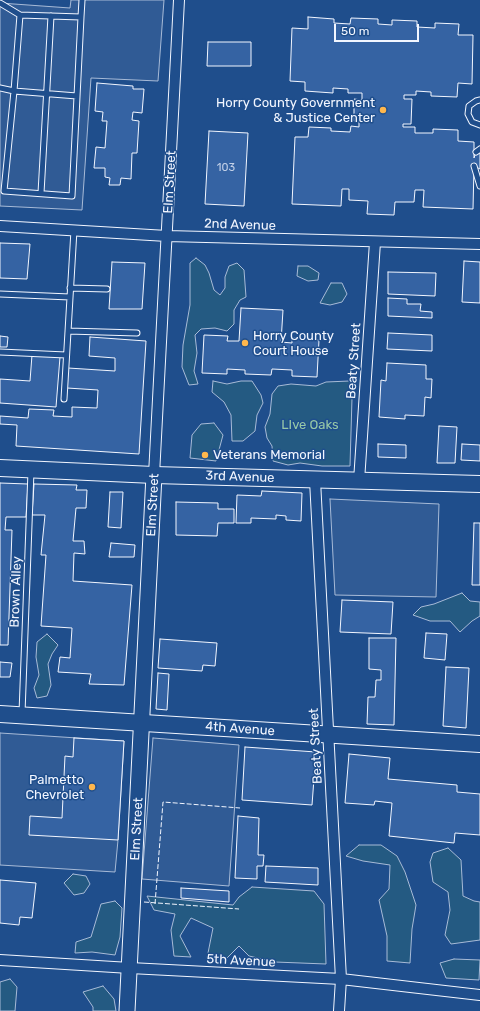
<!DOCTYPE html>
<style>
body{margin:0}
#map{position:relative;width:480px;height:1011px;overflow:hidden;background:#1f4e8c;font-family:Rubik,sans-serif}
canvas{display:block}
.scale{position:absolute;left:334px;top:24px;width:85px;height:18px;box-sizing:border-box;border:2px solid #f2f6ff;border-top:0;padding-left:5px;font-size:12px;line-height:14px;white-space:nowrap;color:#f2f6ff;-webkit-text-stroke:3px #1f4e8c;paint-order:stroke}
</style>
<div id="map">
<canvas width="480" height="1011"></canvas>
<div class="scale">50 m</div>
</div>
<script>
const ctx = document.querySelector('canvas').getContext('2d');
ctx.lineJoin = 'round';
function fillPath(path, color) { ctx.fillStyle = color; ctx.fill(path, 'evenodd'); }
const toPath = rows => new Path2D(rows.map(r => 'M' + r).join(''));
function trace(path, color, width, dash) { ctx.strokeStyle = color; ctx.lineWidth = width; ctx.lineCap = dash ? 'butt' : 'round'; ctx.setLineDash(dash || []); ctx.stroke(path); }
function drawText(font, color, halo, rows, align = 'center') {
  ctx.font = font + ' Rubik,sans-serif'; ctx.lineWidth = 3; ctx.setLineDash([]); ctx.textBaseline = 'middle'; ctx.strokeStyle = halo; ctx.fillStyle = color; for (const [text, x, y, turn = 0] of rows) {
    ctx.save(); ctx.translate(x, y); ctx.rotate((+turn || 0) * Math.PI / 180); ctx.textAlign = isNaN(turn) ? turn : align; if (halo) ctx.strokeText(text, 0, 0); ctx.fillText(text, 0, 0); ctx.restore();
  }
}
const green = toPath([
 [196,258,205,265,209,273,214,290,220,295,225,288,225,277,229,266,237,263,244,270,246,297,240,300,234,310,234,324,227,331,215,328,201,329,195,335,197,353,194,371,198,384,189,385,182,367,183,345,190,305,190,263,196,258],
 [298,266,308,266,319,273,318,280,308,281,297,276,298,266],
 [331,283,342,283,347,294,342,302,330,305,320,303,331,283],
 [213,381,227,384,241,381,252,381,261,395,263,403,257,415,255,431,243,441,232,441,231,415,224,402,212,392,213,381],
 [350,381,352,398,350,466,322,466,300,463,288,465,273,461,272,446,267,438,265,427,270,414,272,394,278,386,291,384,316,386,326,382,350,381],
 [214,423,223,435,216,461,190,458,192,435,201,424,214,423],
 [462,593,470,601,480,602,480,616,472,621,460,632,450,621,430,621,413,615,421,607,434,604,462,593],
 [47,634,58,645,52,654,48,664,51,685,47,696,37,698,34,688,39,675,36,657,37,642,47,634],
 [359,845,381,845,397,856,405,872,416,905,412,929,410,963,387,961,387,936,379,900,389,889,390,865,363,861,346,856,359,845],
 [448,848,461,860,463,896,474,901,480,902,480,940,451,944,445,935,450,910,448,892,433,882,430,862,433,853,448,848],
 [73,874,86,876,90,884,84,893,74,895,64,883,73,874],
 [252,887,314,891,324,904,326,964,275,962,249,956,239,946,226,959,207,958,213,928,191,918,180,936,191,957,174,956,171,930,175,914,154,910,147,896,233,905,239,897,252,887],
 [115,901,122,908,120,937,115,955,92,952,75,953,76,942,91,937,101,904,115,901],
 [454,959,480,960,479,980,446,978,440,963,454,959],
 [10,979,17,987,15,1011,0,1011,0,982,10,979],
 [103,986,114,999,116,1011,93,1011,93,1007,83,992,103,986]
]);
const parking = toPath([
 [71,0,164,0,158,81,91,78,82,210,0,206,0,3,70,8,71,0],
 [330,499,439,504,436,597,335,595,330,499],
 [0,733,124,741,118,840,115,872,0,865,0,733],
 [153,738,239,745,229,886,142,879,153,738]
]);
const building = toPath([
 [308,17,334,19,334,23,350,24,351,18,378,19,378,24,392,25,392,20,417,21,417,27,435,28,435,23,459,24,458,35,473,35,472,84,458,83,457,97,431,96,431,92,416,91,416,95,404,95,404,99,412,99,411,124,403,124,403,127,415,127,415,133,433,133,433,129,458,130,458,141,474,142,474,158,476,152,480,153,480,169,474,166,473,209,423,207,424,190,415,190,414,202,395,202,394,215,367,214,368,201,349,200,349,189,342,189,341,206,292,204,295,137,308,137,309,127,331,128,331,131,350,132,351,126,359,127,359,121,354,121,354,99,362,100,362,93,348,93,348,89,333,88,333,93,305,91,305,82,290,81,292,28,308,29,308,17],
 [208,42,251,42,251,66,207,66,208,42],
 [97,83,133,86,133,89,144,89,142,113,133,112,132,120,139,121,137,153,132,153,131,179,121,178,120,185,109,185,110,178,105,177,105,168,94,168,96,147,105,148,107,121,102,121,103,112,95,111,97,83],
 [209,131,248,133,244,206,205,204,209,131],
 [0,243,30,244,27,279,0,278,0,243],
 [464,261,480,262,480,303,462,302,464,261],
 [112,262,145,263,142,309,109,309,112,262],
 [388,272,436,273,435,296,388,294,388,272],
 [388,298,407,299,407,304,421,304,420,311,432,312,432,318,388,316,388,298],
 [241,308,283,310,281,342,292,343,292,338,319,340,317,377,292,376,292,370,272,369,271,375,245,374,245,370,227,369,227,374,202,373,204,335,228,336,227,341,239,341,241,308],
 [388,333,432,335,432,351,387,349,388,333],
 [0,336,8,337,7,347,0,347,0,336],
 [90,337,146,341,139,454,16,446,17,425,0,424,0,416,28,418,29,409,54,410,53,416,72,417,72,407,97,408,98,390,67,388,68,368,115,371,115,358,89,356,90,337],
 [32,355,60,357,56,407,0,403,0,379,30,381,32,355],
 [387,363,426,365,426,379,432,379,431,398,425,397,424,416,405,415,405,419,379,417,381,380,386,381,387,363],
 [439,426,457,427,455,463,437,463,439,426],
 [378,444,406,445,406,458,378,457,378,444],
 [462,444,480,445,480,461,461,460,462,444],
 [0,483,28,484,26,517,6,517,5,530,12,530,8,645,0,645,0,483],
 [34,484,77,485,76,490,87,490,86,508,76,508,73,541,84,541,85,554,74,553,73,581,132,585,124,685,89,684,91,674,58,672,60,657,70,658,72,628,41,626,46,555,41,555,45,515,32,515,34,484],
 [262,491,302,493,301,521,286,520,286,516,276,515,276,519,251,518,251,523,236,523,237,495,261,496,262,491],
 [110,492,123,492,121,528,108,527,110,492],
 [176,502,218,503,218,509,234,509,234,523,218,523,217,536,176,535,176,502],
 [474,523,480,523,480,585,472,585,474,523],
 [111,543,135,545,134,557,109,557,111,543],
 [342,600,393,602,391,634,340,632,342,600],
 [426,633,447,634,445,660,424,658,426,633],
 [369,638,396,638,394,725,367,724,368,697,375,697,376,680,381,680,381,670,369,669,369,638],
 [160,639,217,643,215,666,203,665,202,671,158,668,160,639],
 [0,662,12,663,10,677,0,677,0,662],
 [446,667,469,668,466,728,443,726,446,667],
 [158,673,169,674,167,710,156,709,158,673],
 [74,738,124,741,118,840,29,835,30,816,62,818,65,756,73,757,74,738],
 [245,747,316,752,312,805,242,800,245,747],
 [349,754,390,758,388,779,457,785,457,792,480,794,480,835,455,833,454,843,389,836,392,803,375,801,374,805,345,803,349,754],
 [238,816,259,818,258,855,264,855,263,866,257,866,257,879,235,878,238,816],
 [266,866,318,868,318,885,265,882,266,866],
 [0,880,36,883,32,918,20,917,19,925,0,923,0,880],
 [181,888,229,891,229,902,181,898,181,888]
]);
const lane = toPath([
 [0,3,20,15],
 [81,17,20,15,14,91,4,191,72,196,81,17,82,0],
 [0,88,14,91,77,96],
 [480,100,476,101,469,106,468,114,472,122,480,125],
 [476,152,480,149],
 [474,166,480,186],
 [41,193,51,16],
 [70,288,107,289],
 [0,294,70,297],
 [68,331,137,333],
 [0,352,66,355],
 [64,399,74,230],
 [22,713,31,471]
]);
const street = toPath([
 [0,226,167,236,480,244],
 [154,475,179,0],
 [315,480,341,979,339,1011],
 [359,481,375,242],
 [0,960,130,968,341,979,480,995]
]);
const secondary = toPath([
 [127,1011,154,475]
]);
const primary = toPath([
 [0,468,154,475,480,484],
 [0,714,480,744]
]);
const fence = toPath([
 [144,902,239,909],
 [155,904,163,802,240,808]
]);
const markers = [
 [383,110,4,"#ffb74d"],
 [245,343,4,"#ffb74d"],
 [205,455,4,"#ffb74d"],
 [92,787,4,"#ffb74d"]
];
const numberNames = [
 ["103",226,168]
];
const poiNames = [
 ["Horry County Government",375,103],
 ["& Justice Center",375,118],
 ["Horry County",253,336,"left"],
 ["Court House",253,351,"left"],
 ["Veterans Memorial",213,455,"left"],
 ["Palmetto",84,780],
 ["Chevrolet",84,795]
];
const streetNames = [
 ["Elm Street",170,182,-87],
 ["2nd Avenue",240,225,2],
 ["Beaty Street",354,361,-86],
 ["3rd Avenue",240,477,2],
 ["Elm Street",153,505,-87],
 ["Brown Alley",16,592,-88],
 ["4th Avenue",240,729,4],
 ["Beaty Street",316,746,-93],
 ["Elm Street",137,829,-87],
 ["5th Avenue",241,961,3]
];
const parkNames = [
 ["LIve Oaks",310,425]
];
fillPath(green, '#245a82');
trace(green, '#a8bbd7', 1);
fillPath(parking, '#305b95');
trace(parking, '#a8bbd7', 1);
fillPath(building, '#3563a3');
trace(building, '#f2f6ff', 1);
trace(lane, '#f2f6ff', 7);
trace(street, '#f2f6ff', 12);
trace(secondary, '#f2f6ff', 17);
trace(primary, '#f2f6ff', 18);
trace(lane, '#1f4e8c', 5);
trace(street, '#1f4e8c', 10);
trace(secondary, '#1f4e8c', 15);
trace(primary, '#1f4e8c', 16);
trace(fence, '#f2f6ff', 1, [5, 2]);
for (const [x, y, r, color] of markers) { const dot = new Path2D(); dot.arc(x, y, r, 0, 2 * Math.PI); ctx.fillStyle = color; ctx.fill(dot); trace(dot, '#1f4e8c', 1.5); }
drawText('11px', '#c3d1e8', null, numberNames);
drawText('13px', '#f2f6ff', '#1f4e8c', poiNames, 'right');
drawText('13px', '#f2f6ff', '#1f4e8c', streetNames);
drawText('13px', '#97c8a6', '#1f4e8c', parkNames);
</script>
